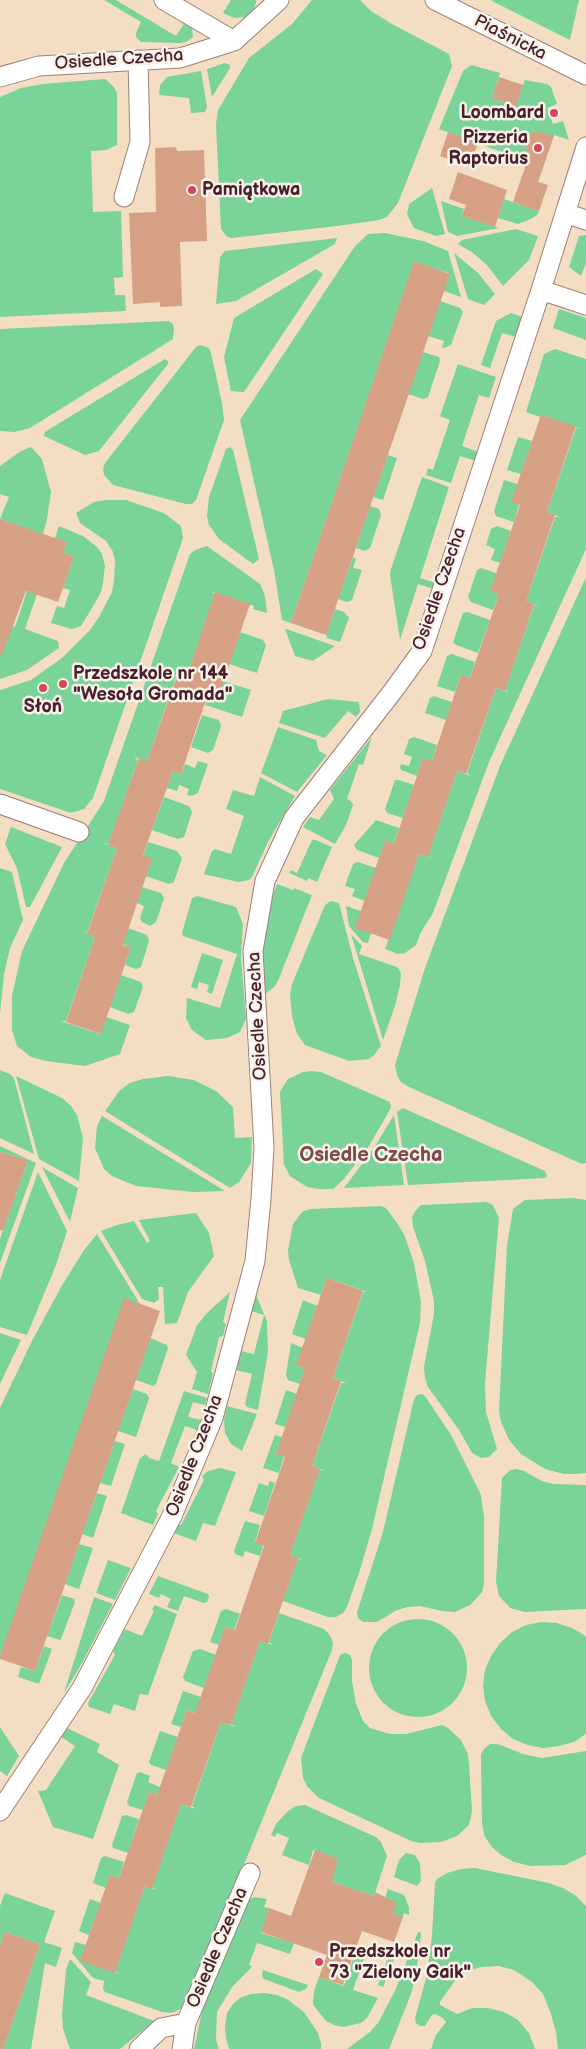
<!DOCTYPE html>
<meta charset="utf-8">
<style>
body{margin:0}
canvas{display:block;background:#f4dec3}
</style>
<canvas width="586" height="2049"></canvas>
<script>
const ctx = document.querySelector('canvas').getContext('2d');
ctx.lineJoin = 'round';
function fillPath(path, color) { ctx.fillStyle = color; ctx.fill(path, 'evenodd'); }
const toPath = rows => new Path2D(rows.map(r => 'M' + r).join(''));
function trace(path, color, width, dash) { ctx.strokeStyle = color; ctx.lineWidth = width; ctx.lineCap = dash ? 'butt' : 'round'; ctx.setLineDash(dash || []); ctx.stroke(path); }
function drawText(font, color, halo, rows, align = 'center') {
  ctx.font = font + ' "Balsamiq Sans",sans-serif'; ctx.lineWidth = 5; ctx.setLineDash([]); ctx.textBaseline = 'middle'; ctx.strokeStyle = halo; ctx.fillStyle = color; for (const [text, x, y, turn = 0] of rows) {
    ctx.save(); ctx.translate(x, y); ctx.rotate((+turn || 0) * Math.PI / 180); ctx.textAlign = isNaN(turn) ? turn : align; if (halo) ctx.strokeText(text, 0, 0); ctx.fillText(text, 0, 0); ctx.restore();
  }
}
const green = toPath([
 [104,0,116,0,176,36,186,21,192,27,193,37,186,42,180,43,141,42,136,37,136,33,141,22],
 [231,0,256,0,256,3,254,9,245,17,234,18,223,13],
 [312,0,360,0,371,11,392,24,449,54,452,66,398,203,387,217,379,220,337,226,232,238,227,237,221,229,216,124,218,110,249,58,292,24],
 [491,0,579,0,570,40,494,2],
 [225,63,230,65,230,68,212,97,207,69],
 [471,65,500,73,492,98,515,106,525,80,547,84,551,87,557,104,547,108,553,124,563,121,569,140,554,135,553,138,532,132,525,152,544,158,542,164,518,155,515,157,439,129,463,71],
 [201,71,207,107,205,112,191,113,189,98,159,95,160,85,167,77],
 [105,79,114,87,117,93,117,145,106,150,91,151,93,212,121,211,123,277,114,278,115,295,125,295,126,311,0,317,0,97,21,88,43,84],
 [432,188,445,234,436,236,414,228,407,214,409,204],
 [504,199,539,211,538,214,531,219,518,224,498,218],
 [441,201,464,209,462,216,499,228,457,236,448,232],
 [516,229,538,236,529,260,503,286,486,264,473,253,458,244,462,240],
 [385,233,423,241,448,251,461,297,444,291,449,273,414,262,291,623,282,620,274,570,240,420,355,246,368,234],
 [586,235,586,263,581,276,569,267,579,236],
 [337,238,335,244,236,301,216,304,220,257,225,251],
 [454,253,478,273,495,294,484,305,468,299],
 [316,269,323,274,244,392,231,391,224,357,234,318],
 [440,301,460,308,463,312,451,345,444,348,442,348,444,341,428,336],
 [559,309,586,318,586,340,553,328],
 [511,313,522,317,516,337,502,333,490,368,481,365,496,321],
 [169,321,173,324,174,330,173,339,30,428,15,432,0,431,0,329],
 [200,345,209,348,211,353,222,403,224,420,196,500,192,504,186,504,113,485,104,475,103,469,105,463,196,347],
 [555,349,586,359,586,549,489,762,433,913,421,932,416,945,405,953,398,954,385,949,419,854,433,858,428,856,457,771,471,776,467,773,496,688,510,693,505,690,534,605,539,606,526,601,555,517,560,517,547,512,576,428,581,429,541,415,540,417,526,412,544,354],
 [423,352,439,357,440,361,428,397,423,399,408,394],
 [165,359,168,361,168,364,99,451,85,455,44,436,45,432,48,430],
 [458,364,496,377,489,398,479,395,462,446,479,452,476,461,460,456,451,483,426,475,428,468,433,470,450,420,440,416],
 [518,437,532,441,521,474,507,470],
 [31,447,42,459,51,492,47,519,43,534,0,519,9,497,0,494,0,466,21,451],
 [230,447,233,450,259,559,253,564,219,539,209,525,207,516,209,497,226,449],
 [388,455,397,458,383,500,373,497],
 [422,477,449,487,420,578,436,583,434,589,418,584,400,640,390,575,391,569],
 [504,480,517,484,519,505,514,522,496,516,494,511],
 [106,500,126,500,164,513,181,526,183,538,93,798,84,809,71,813,0,789,0,690,31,680,62,658,90,630,99,617,112,592,114,581,115,561,113,552,106,541,80,523,76,513,94,502],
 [370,506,379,509,381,515,370,548,365,551,356,548],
 [59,526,83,536,97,547,102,554,105,566,102,589,98,598,81,626,72,629,51,623,57,606,64,608,70,590,63,588,74,557,63,553,67,542,55,538],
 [497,526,511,531,500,563,491,560,495,549,486,545,491,529],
 [207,546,260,584,265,596,267,613,253,609,254,606,210,591,215,594,186,679,172,674,176,677,147,761,134,757,138,760,109,844,103,843,117,848,87,933,82,931,95,937,66,1021,61,1021,100,1034,106,1017,130,1025,120,1054,85,1066,46,1061,31,1057,17,1046,12,1030,12,996,22,951,64,863,104,801,190,554,195,550],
 [353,557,356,559,353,568,362,570,352,600,347,602,338,599],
 [481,568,496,573,499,594,493,610,471,602,468,597,477,570],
 [586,577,586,1163,582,1164,409,1087,401,1082,397,1075,395,1065,425,968,500,766],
 [27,591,37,594,25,629,58,641,59,648,27,670,0,679,0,622,15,627],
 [335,609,344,612,349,618,340,642,327,638,326,635],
 [467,612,490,620,478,653,456,645,453,642,463,613],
 [285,629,286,629,335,646,313,661,295,656],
 [240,632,263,640,266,645,257,673,229,664],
 [452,654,475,662,470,678,461,675,455,692,437,686,447,656],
 [223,681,251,690,242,717,205,705,211,689,219,691],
 [434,696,452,702,446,720,425,713,430,698],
 [328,699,359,702,360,712,356,717,348,711,325,738,279,723,283,711],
 [202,715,219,720,221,726,213,750,208,753,191,747],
 [278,727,316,740,319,751,327,755,297,792,261,773],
 [372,737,363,765,359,764,347,799,351,801,353,805,346,825,335,844,303,827,310,817,319,820,334,799,330,790],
 [414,737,437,745,432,761,423,758,417,776,401,770,400,767,401,764,409,766,412,757,404,754,409,739],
 [198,761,208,764,198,793,192,796,187,795,189,789,179,785,177,791,167,788,173,771,181,774,185,764,195,768],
 [260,777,295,796,268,842,252,877,249,880,238,882,204,874,212,851,215,849,231,854,244,816,226,809,233,790,254,796],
 [395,780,399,780,414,785,403,818,387,813,385,809],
 [164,797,189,806,192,812,184,837,178,839,152,830],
 [376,820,399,828,394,844,385,841,379,858,357,850,354,845],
 [11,827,62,847,30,907,26,907,17,868,5,844],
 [312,840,316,840,332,847,317,882,308,878,307,881,289,873,291,870,297,873],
 [148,842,177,851,182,858,174,882,169,884,146,876,143,856],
 [358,862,376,868,365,901,352,896,355,889,345,886,353,864],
 [0,868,12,872,23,920,10,948,4,974,0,1014],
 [277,884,293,890,294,888,312,895,278,981,274,987,264,995,262,952,268,909],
 [142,887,161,893,164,898,156,922,150,926,142,922,140,918,144,906,137,903],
 [197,896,236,907,243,924,241,958,246,1019,240,1032,227,1038,206,1040,192,1030,186,1018,187,998,220,1008,237,954,183,936,182,933,192,898],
 [331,901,339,903,353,958,381,1046,374,1055,369,1059,349,1061,305,1045,297,1034,292,1016,290,995,292,984,325,905],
 [346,906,361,911,371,933,368,943,363,942,349,926],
 [128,928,147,935,149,941,141,967,136,969,125,965,131,947,122,944],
 [351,934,362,946,359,954,394,966,398,968,401,973,400,985,395,1006,383,1040],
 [202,953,223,960,212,994,207,992,209,985,199,982,197,989,191,987],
 [121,975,141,982,143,987,134,1012,128,1014,110,1007],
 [0,1070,10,1074,14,1078,34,1154,0,1138],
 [311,1071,321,1072,390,1102,391,1108,369,1146,344,1179,333,1189,318,1189,307,1187,290,1176,284,1165,280,1092,288,1079,303,1072],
 [16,1076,62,1098,71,1106,77,1115,83,1138,79,1181,39,1159],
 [168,1076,194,1080,216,1091,233,1107,235,1138,252,1137,251,1163,239,1182,230,1188,105,1111,120,1090,130,1083,143,1079],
 [403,1108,545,1171,547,1176,545,1178,408,1185,397,1112],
 [394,1115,404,1185,344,1188,374,1148],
 [102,1116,225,1191,193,1192,136,1186,112,1176,104,1169,95,1148,97,1126],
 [0,1146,36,1163,0,1263,0,1239,28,1160,0,1152],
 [42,1167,78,1188,70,1222],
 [38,1172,67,1231,56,1265,27,1335,0,1327,0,1280],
 [572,1198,586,1200,586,1473,576,1474,564,1474,545,1469,521,1454,509,1440,501,1422,499,1411,507,1245,513,1209,525,1200],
 [486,1202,493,1205,499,1218,485,1383,486,1412,497,1449,489,1457,481,1458,472,1453,459,1430,428,1387,425,1378,424,1367,434,1314,434,1301,425,1261,413,1227,412,1217,416,1210,421,1205],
 [381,1206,386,1208,395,1220,404,1234,414,1263,421,1302,420,1323,372,1529,360,1570,347,1607,343,1613,336,1617,328,1617,283,1601,297,1559,303,1560,290,1555,319,1470,325,1471,312,1466,341,1383,346,1383,333,1378,363,1292,367,1292,327,1278,321,1295,298,1288,289,1260,288,1250,293,1224,302,1212,310,1209],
 [196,1213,209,1233,214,1256,188,1292,177,1323,165,1324,163,1287,158,1287,159,1299,154,1303,142,1299,101,1231,117,1225,134,1221,147,1243,150,1241,139,1220],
 [97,1234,140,1304,0,1656,0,1408,32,1341,61,1287,84,1250],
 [230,1292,223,1322,226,1324,223,1336,219,1337,211,1371,213,1374,208,1394,192,1389,197,1372,186,1355,197,1325,207,1313],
 [256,1295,267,1321,268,1352,258,1410,247,1407,245,1404,252,1374,236,1370,241,1351,254,1354,264,1315,251,1311],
 [303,1300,317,1306,306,1339,292,1334],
 [0,1333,21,1340,0,1384],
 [150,1338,167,1345,168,1348,156,1384,153,1386,136,1380],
 [291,1343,303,1348,297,1365,306,1368,300,1384,288,1380,286,1375],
 [133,1389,147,1394,149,1398,136,1437,118,1431],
 [286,1390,297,1394,285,1427,275,1424],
 [184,1391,207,1398,205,1405,193,1402,188,1417,201,1420,197,1430,185,1426,171,1463,179,1467,156,1511,158,1514,153,1525,121,1513,140,1458,146,1454,149,1458,159,1461],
 [422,1394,425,1396,451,1435,481,1495,484,1517,484,1584,482,1592,477,1598,470,1605,455,1612,442,1611,420,1606,408,1607,397,1610,377,1622,363,1622,358,1618,357,1612,383,1532,414,1399,417,1395],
 [227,1406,257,1414,242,1451,231,1444,225,1433,224,1420],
 [275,1435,282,1437,276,1454,284,1457,279,1473,263,1468],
 [115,1441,125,1444,111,1486,100,1483],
 [220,1468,236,1472,215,1526,203,1523,196,1541,173,1533,177,1525,181,1525,204,1480,202,1476,208,1471],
 [516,1469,524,1471,542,1481,553,1484,586,1485,586,1609,525,1612,510,1608,499,1596,496,1582,502,1478,510,1470],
 [270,1481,275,1483,264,1516,249,1511,259,1483,268,1486],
 [97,1493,107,1496,93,1538,82,1534],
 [245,1521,260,1525,255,1542,263,1546,260,1556,245,1551,243,1557,235,1554,234,1551],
 [79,1544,93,1548,79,1589,65,1584],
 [108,1560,131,1568,115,1600,96,1593],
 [158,1576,208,1594,209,1597,207,1602,204,1603,184,1596,178,1611,167,1607,171,1599,161,1594,159,1598,149,1594],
 [62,1595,74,1599,75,1602,61,1639,60,1640,47,1636],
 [94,1597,113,1604,82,1663,64,1693],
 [155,1605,177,1614,148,1695,140,1694,135,1711,114,1704,110,1714,89,1707,88,1703,115,1655,113,1651,125,1629,142,1636,154,1611,152,1609],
 [226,1609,240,1614,234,1630,225,1627,219,1645,210,1642,221,1611],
 [279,1613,324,1629,329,1634,333,1642,332,1650,190,1996,183,2007,177,2011,170,2013,162,2012,105,1992,103,1989,104,1981,93,1978,72,1953,75,1942,86,1945,81,1961,121,1974,115,1971,145,1886,157,1890,152,1887,181,1804,196,1809,192,1806,221,1722,236,1727,231,1724,260,1641,273,1645,269,1642],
 '369 1668a49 49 0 1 1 98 0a49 49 0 1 1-98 0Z',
 [541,1622,557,1623,572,1628,586,1636,586,1734,574,1742,559,1746,543,1748,528,1745,513,1739,501,1729,491,1716,485,1701,483,1686,485,1670,491,1656,500,1643,512,1632,526,1625],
 [44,1646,52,1649,39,1684,18,1677,21,1667,35,1671],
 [200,1649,216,1655,204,1688,185,1681,183,1677,193,1651],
 [346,1653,350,1655,352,1660,352,1681,356,1704,363,1721,370,1728,390,1734,406,1734,442,1725,448,1728,461,1740,468,1754,469,1764,472,1811,469,1825,457,1836,441,1842,420,1843,411,1841,319,1798,307,1786,303,1778,301,1758,339,1658,341,1654],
 [183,1691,201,1697,196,1713,187,1710,181,1727,171,1724],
 [0,1727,19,1756,7,1776,0,1771],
 [67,1728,100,1744,97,1752,119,1765,93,1839,53,1827,38,1791,46,1790,75,1746,61,1737],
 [160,1731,178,1737,166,1770,151,1765,149,1762],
 [490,1744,498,1744,523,1754,542,1758,586,1751,586,1855,565,1865,531,1866,514,1862,501,1855,492,1847,485,1837,482,1824,481,1763,481,1754,484,1749],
 [140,1772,150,1776,148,1782,160,1787,157,1795,149,1792,143,1810,129,1806,127,1802,137,1773],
 [305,1805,376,1837,381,1842,387,1856,374,1896,329,1881,338,1859,313,1850,309,1865,282,1855,289,1838,277,1833,275,1837,271,1835,276,1824,288,1811,296,1806],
 [126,1815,139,1819,128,1853,113,1848,112,1845,122,1816],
 [406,1853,415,1855,420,1863,421,1881,417,1886,394,1877,399,1860],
 [105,1856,124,1862,119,1878,110,1875,106,1888,93,1883,101,1858],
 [475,1868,549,1883,563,1888,575,1895,586,1906,586,2049,558,2049,556,2032,550,2011,543,1994,532,1982,514,1970,499,1966,481,1967,465,1972,456,1979,440,2002,440,2005,457,2014,472,2008,488,2008,504,2012,518,2020,529,2033,535,2049,431,2049,436,2035,446,2022,443,2018,435,2014,432,2015,425,2026,420,2026,416,2023,415,2018,427,1975,432,1935,435,1883,437,1879,447,1873,461,1869],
 [388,1889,404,1895,409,1907,409,1915,404,1913,403,1918,393,1915,384,1900],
 [5,1893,55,1911,44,1942,62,1948,56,1967,45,1963,31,2049,3,2049,40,1944,5,1932,0,1946,0,1906],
 [254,1897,267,1899,264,1907,269,1908,261,1933,294,1943,290,1954,257,1943,249,1965,252,1966,251,1968,232,1987,217,2012,216,2040,219,2049,194,2049,205,1997,248,1900],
 [90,1899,101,1903,89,1935,79,1931],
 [418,1932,420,1932,421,1935,416,1975,411,1994,389,2049,347,2049,370,2032,378,2023,395,1991],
 [394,1941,400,1944,383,1987,378,1985],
 [355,1953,365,1956,353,1990,378,1998,367,2018,361,2023,343,2027,334,2025,326,2021,313,2005,314,1991,319,1977,344,1986],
 [70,1959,91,1982,86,1995,154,2021,120,2049,70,2049,63,2029,62,2015,66,1970],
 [263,1970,308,1985,306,1989,299,1992,264,1979,262,1976],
 [264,1993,277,1995,287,1999,304,2012,318,2033,321,2043,321,2049,229,2049,226,2038,225,2026,227,2013,233,2004,240,1998,251,1994]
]);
const building = toPath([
 [499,77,523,85,516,106,492,98],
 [532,131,537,133,538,131,554,136,538,182,548,185,539,211,513,202,530,153,525,152],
 [448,132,478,143,469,167,440,156],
 [176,147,177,151,204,150,207,241,180,242,182,306,160,307,160,302,133,304,129,213,156,212,155,148],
 [458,172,507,190,495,227,462,216,466,205,449,199],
 [414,261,450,274,326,635,291,623],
 [541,415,576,426,547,512,555,515,526,601,534,604,505,691,496,688,466,774,457,771,428,857,419,854,390,940,355,928,385,840,394,844,423,758,432,761,461,675,470,678,499,594,490,591,520,505,511,502],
 [0,519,67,542,63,553,74,557,58,602,26,591,2,655,0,654],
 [215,592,250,604,220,692,210,688,181,774,173,771,143,855,152,859,123,945,131,947,101,1034,66,1022,95,937,87,934,117,848,108,845,139,758,147,761,177,676,186,679],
 [0,1152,28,1160,3,1231,0,1230],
 [327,1278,363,1291,333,1378,341,1381,312,1466,320,1469,290,1555,298,1558,268,1644,260,1641,231,1725,221,1722,191,1807,181,1804,152,1889,145,1886,115,1973,80,1961,110,1875,119,1878,149,1792,157,1795,187,1710,195,1713,225,1627,235,1630,264,1546,255,1543,285,1457,276,1454,305,1368,296,1365],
 [124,1298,160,1311,35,1671,0,1659,0,1656],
 [315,1850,338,1859,332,1882,374,1896,375,1892,397,1903,393,1914,403,1917,394,1942,362,1931,343,1985,319,1977,327,1955,261,1932,269,1908,291,1916],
 [5,1932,40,1944,3,2049,0,2049,0,1946]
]);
const street = toPath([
 [164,0,234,41],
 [435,0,586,75],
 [0,77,39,66,180,58,234,41,279,0],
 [124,197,140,142,138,60],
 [565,213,586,220],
 [541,290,586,305],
 [0,804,79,832],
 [0,1811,82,1688,172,1516,213,1418,255,1261,261,1199,264,1148,253,951,265,881,294,818,393,691,422,651,541,290,586,147],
 [139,2049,161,2028,186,2023],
 [182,2049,186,2023,250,1873]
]);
const markers = [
 [554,113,5,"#d1495b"],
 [538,148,5,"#d1495b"],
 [192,190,5,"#d1495b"],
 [63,684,5,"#d1495b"],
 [43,688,5,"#d1495b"],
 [319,1962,5,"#d1495b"]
];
const streetNames = [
 ["Piaśnicka",510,38,27],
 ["Osiedle Czecha",119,60,-4],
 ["Osiedle Czecha",440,589,-71],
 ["Osiedle Czecha",258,1016,-93],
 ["Osiedle Czecha",195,1456,-69],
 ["Osiedle Czecha",218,1948,-67]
];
const poiNames = [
 ["Loombard",544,113,"right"],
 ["Pizzeria",528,138,"right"],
 ["Raptorius",528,159,"right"],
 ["Pamiątkowa",202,190],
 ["Przedszkole nr 144",73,674],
 ["\"Wesoła Gromada\"",73,695],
 ["Słoń",43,707,"center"],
 ["Przedszkole nr",329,1952],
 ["73 \"Zielony Gaik\"",329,1973]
];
const quarterNames = [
 ["Osiedle Czecha",371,1156]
];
fillPath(green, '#7ad398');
fillPath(building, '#d6a085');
trace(street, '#9f7e77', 21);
trace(street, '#fff', 19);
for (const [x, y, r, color] of markers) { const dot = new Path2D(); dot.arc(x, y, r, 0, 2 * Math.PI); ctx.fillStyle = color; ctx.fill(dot); trace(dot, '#f7f3e8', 2); }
drawText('18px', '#4a1f2b', '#f7f3e8', streetNames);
drawText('bold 18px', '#4a1f2b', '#f7f3e8', poiNames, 'left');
drawText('bold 20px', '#7b4c4a', '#f7f3e8', quarterNames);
</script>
